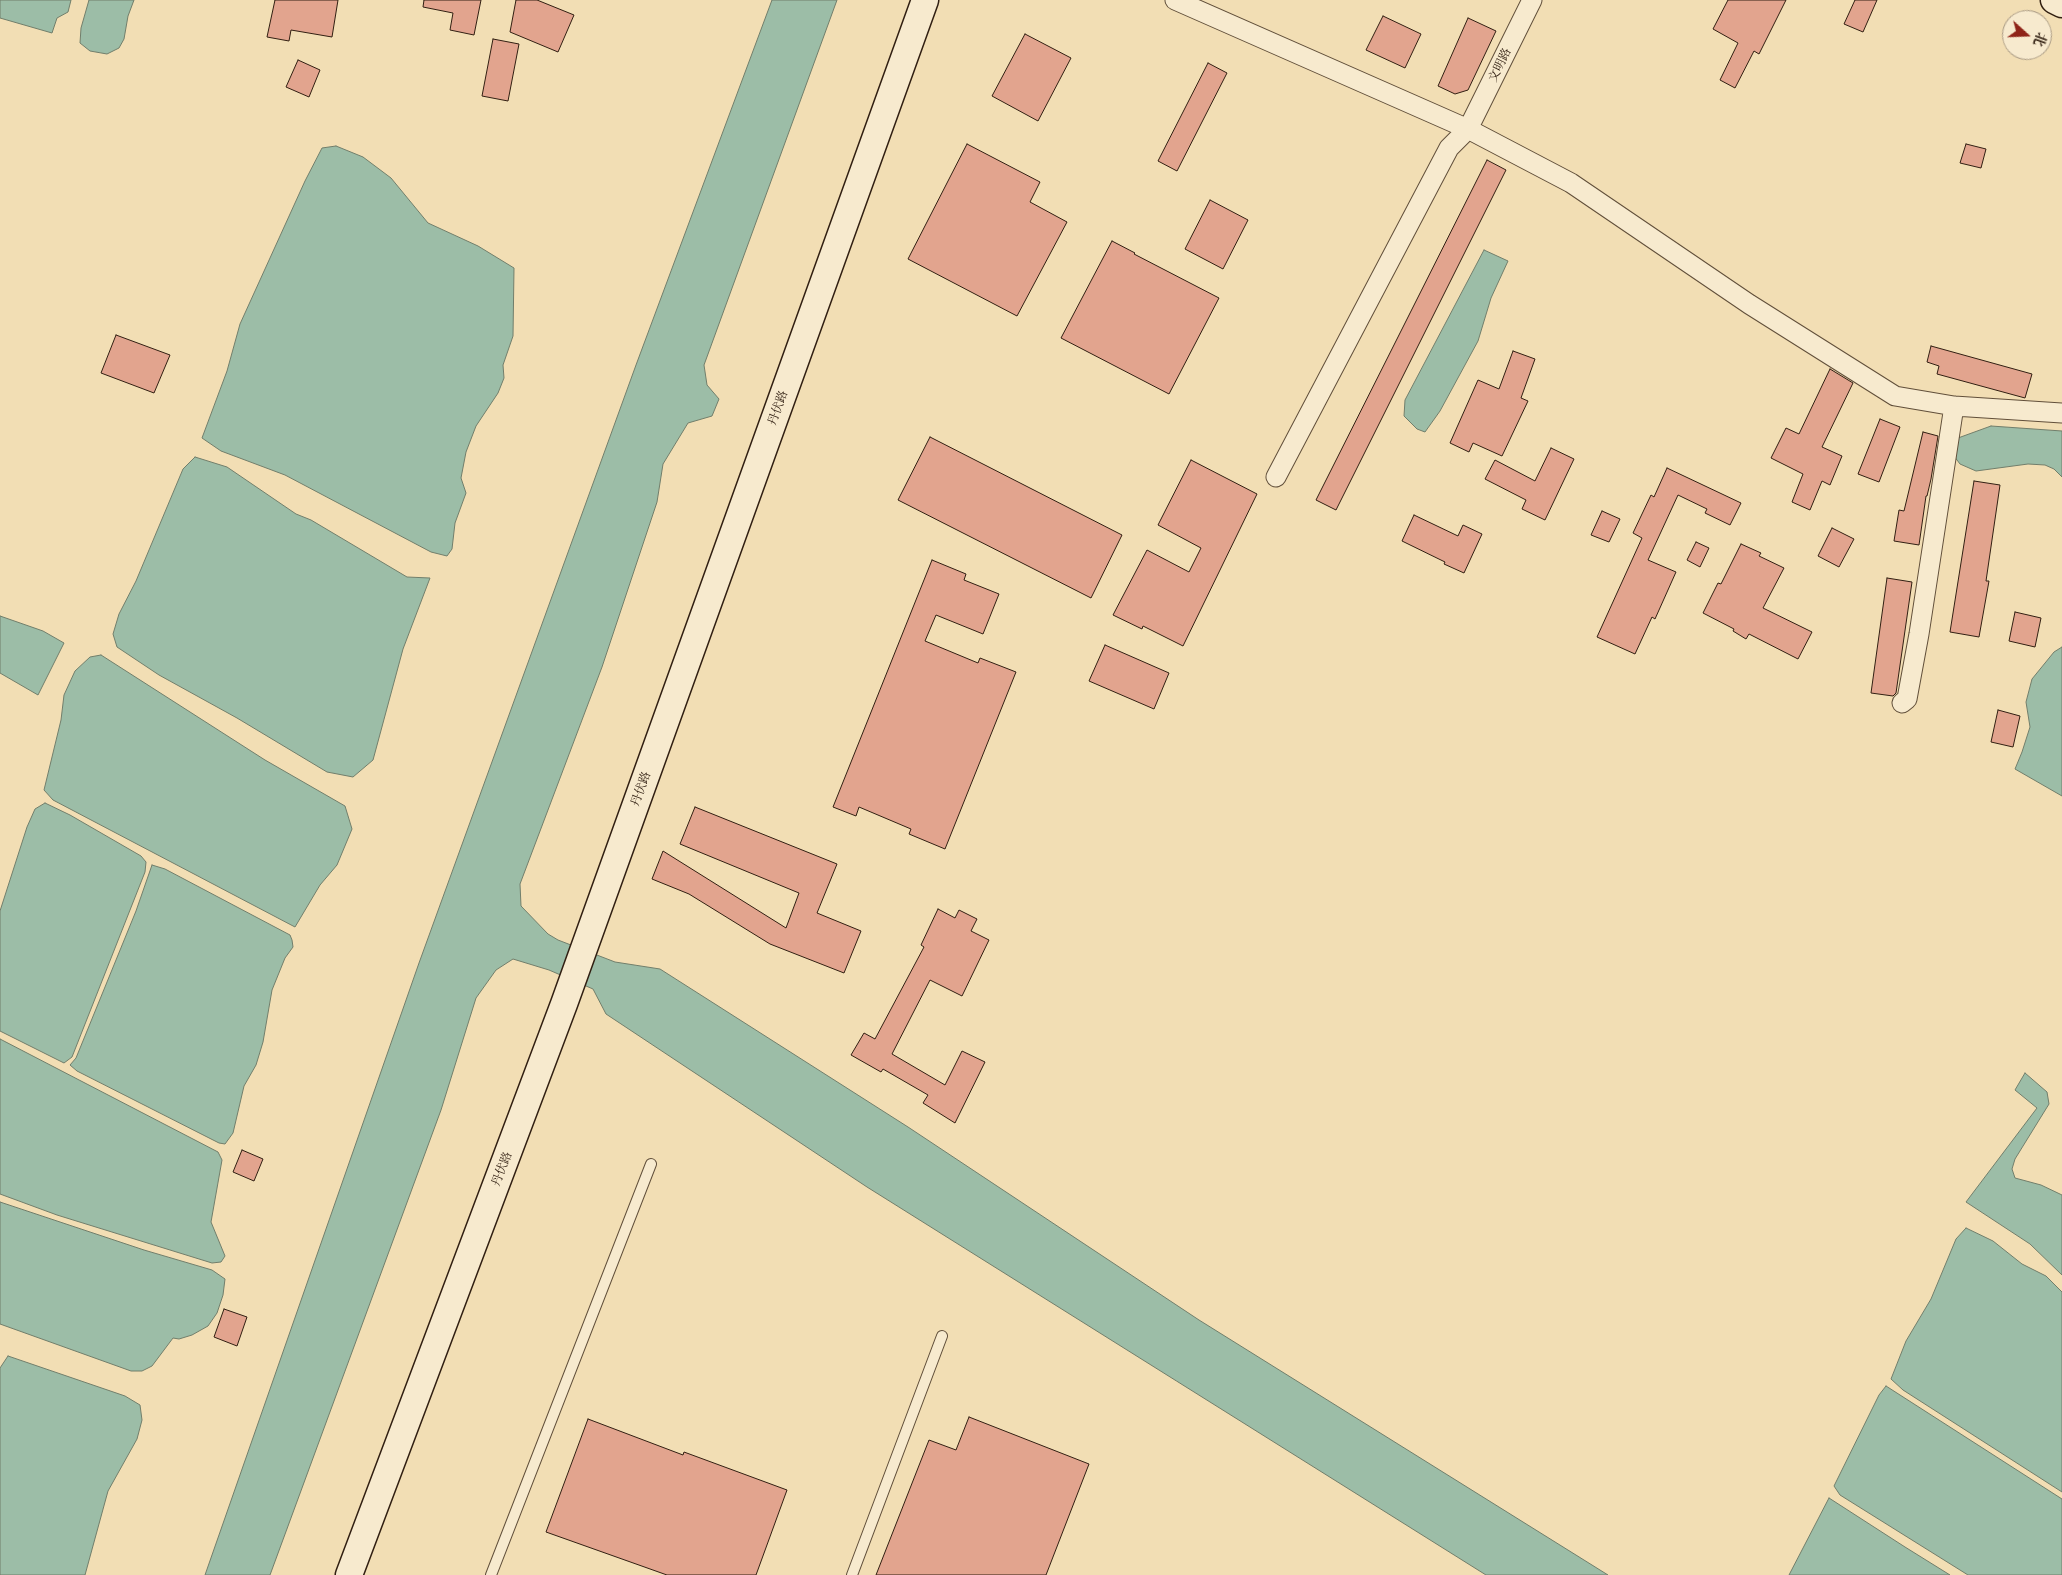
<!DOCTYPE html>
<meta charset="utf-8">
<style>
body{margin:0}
#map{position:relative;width:2062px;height:1575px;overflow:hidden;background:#f2deb4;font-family:"Libre Caslon Text","Noto Serif SC",serif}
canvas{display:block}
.north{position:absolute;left:2002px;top:10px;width:50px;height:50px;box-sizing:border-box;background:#f7eace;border:1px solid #a89983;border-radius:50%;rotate:110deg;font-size:14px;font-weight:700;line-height:20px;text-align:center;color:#311f12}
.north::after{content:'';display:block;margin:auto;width:18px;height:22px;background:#8f2418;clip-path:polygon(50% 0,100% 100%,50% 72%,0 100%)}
</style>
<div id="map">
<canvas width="2062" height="1575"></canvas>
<div class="north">北</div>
</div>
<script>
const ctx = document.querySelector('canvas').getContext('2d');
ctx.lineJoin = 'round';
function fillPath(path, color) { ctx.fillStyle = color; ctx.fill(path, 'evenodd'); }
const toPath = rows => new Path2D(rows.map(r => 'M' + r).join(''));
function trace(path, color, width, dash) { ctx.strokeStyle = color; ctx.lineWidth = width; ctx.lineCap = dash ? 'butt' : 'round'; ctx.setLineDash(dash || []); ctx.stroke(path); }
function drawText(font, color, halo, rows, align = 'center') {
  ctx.font = font + ' "Libre Caslon Text","Noto Serif SC",serif'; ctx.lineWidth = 4.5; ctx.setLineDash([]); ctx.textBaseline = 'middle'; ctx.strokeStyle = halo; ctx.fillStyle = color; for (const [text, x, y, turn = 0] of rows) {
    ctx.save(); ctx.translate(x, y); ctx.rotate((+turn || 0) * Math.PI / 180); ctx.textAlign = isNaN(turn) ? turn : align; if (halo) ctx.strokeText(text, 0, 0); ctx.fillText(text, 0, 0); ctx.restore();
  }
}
const water = toPath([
 [0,0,71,0,68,12,57,18,52,33,0,18,0,0],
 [89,0,134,0,128,16,124,39,119,48,107,54,90,51,80,43,81,28,89,0],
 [772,0,837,0,704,365,707,385,719,399,712,416,688,423,663,464,657,502,602,667,520,884,521,906,548,934,558,940,615,962,660,969,908,1127,1199,1320,1608,1575,1486,1575,867,1187,606,1014,593,989,549,970,513,959,496,970,476,998,441,1110,270,1575,205,1575,419,963,636,365,772,0],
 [336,146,363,157,391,178,428,223,478,246,514,268,513,336,503,365,504,378,498,393,476,426,466,452,461,478,466,493,455,523,452,549,447,556,431,552,285,475,221,451,202,438,227,371,240,324,305,181,322,148,336,146],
 [1484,250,1508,261,1491,298,1478,341,1440,411,1425,432,1417,429,1404,416,1405,400,1484,250],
 [1991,426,2062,431,2062,477,2054,469,2045,465,2028,464,1976,471,1960,464,1954,456,1958,438,1991,426],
 [195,457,227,467,296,514,311,520,407,577,430,578,403,649,373,760,353,777,327,772,237,718,159,675,117,647,113,634,119,614,136,581,183,469,195,457],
 [0,616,43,631,64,643,38,695,0,673,0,616],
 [2062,647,2062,796,2015,769,2022,752,2030,727,2026,702,2032,679,2054,652,2062,647],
 [101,655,265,760,345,806,352,829,337,865,320,885,295,927,53,800,44,790,61,720,64,695,75,671,90,657,101,655],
 [45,803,70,815,141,856,146,862,145,872,72,1057,64,1063,0,1031,0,911,27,827,35,809,45,803],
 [152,865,165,869,290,935,292,940,293,947,285,958,272,990,263,1042,256,1065,244,1086,233,1133,225,1144,219,1143,77,1071,70,1065,76,1058,136,911,152,865],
 [0,1039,218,1152,222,1160,211,1222,225,1256,221,1262,212,1263,57,1215,0,1194,0,1039],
 [2025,1073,2047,1092,2049,1104,2015,1159,2012,1169,2015,1178,2041,1185,2062,1195,2062,1275,2030,1244,1966,1202,2037,1108,2015,1090,2025,1073],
 [0,1202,144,1250,212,1270,225,1279,223,1295,217,1313,208,1326,192,1335,179,1339,173,1338,152,1366,142,1371,131,1371,0,1324,0,1202],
 [1966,1228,1993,1241,2022,1264,2046,1276,2062,1292,2062,1492,1903,1390,1891,1379,1906,1341,1931,1299,1956,1239,1966,1228],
 [8,1356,125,1396,140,1405,142,1420,137,1439,108,1491,85,1575,0,1575,0,1368,8,1356],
 [1886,1386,2062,1499,2062,1575,1968,1575,1840,1495,1834,1486,1879,1395,1886,1386],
 [1829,1498,1905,1547,1950,1575,1789,1575,1829,1498]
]);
const building = toPath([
 [275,0,338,0,332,37,291,30,289,41,267,37,275,0],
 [424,0,481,0,474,35,450,30,453,13,423,7,424,0],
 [516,0,537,0,574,15,558,52,510,32,516,0],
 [1728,0,1786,0,1759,54,1754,51,1735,88,1720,80,1738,43,1713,29,1728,0],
 [1855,0,1877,0,1863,32,1844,24,1855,0],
 [1383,16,1421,34,1405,68,1366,50,1383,16],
 [1468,18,1496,31,1468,90,1455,94,1438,86,1468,18],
 [1025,34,1071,58,1038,121,992,96,1025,34],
 [493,39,519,44,508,101,482,96,493,39],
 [298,60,320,70,309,97,286,87,298,60],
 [1208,63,1227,73,1177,171,1158,161,1208,63],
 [967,144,1040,182,1030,202,1067,222,1017,316,908,259,967,144],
 [1966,144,1986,149,1981,168,1960,163,1966,144],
 [1487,160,1506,170,1336,510,1316,500,1487,160],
 [1210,200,1248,220,1223,269,1185,249,1210,200],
 [1112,241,1135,253,1134,254,1219,298,1169,394,1061,338,1112,241],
 [116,335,170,355,154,393,101,373,116,335],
 [1931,346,2032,374,2025,398,1937,374,1939,366,1927,362,1931,346],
 [1513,351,1535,359,1521,398,1528,401,1502,456,1473,443,1469,452,1450,443,1478,380,1499,389,1513,351],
 [1830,369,1853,383,1822,447,1842,456,1830,485,1822,481,1810,510,1792,502,1803,474,1771,458,1786,428,1799,434,1830,369],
 [1880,419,1900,427,1879,482,1858,474,1880,419],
 [1923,432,1938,436,1931,479,1927,496,1926,496,1919,545,1894,541,1899,510,1904,511,1923,432],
 [930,437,1122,535,1091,598,898,500,930,437],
 [1551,448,1574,459,1545,520,1522,509,1526,500,1485,479,1495,460,1535,481,1551,448],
 [1191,460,1257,494,1183,646,1143,626,1142,629,1113,615,1147,550,1189,572,1201,548,1158,525,1191,460],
 [1667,468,1741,503,1730,525,1705,513,1707,509,1678,495,1648,560,1676,572,1655,619,1652,617,1635,654,1597,637,1642,538,1633,533,1651,495,1654,497,1667,468],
 [1974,481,2000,485,1986,581,1989,581,1979,637,1950,632,1974,481],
 [1602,511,1620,519,1609,542,1591,535,1602,511],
 [1414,515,1458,536,1463,525,1482,534,1464,573,1444,564,1445,562,1402,541,1414,515],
 [1832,528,1854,539,1839,567,1818,556,1832,528],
 [1696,542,1709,548,1700,567,1687,560,1696,542],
 [1741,544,1761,553,1759,556,1784,568,1763,608,1812,632,1798,659,1749,634,1746,639,1733,631,1734,629,1703,613,1718,583,1721,584,1741,544],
 [932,560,966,574,964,580,999,594,983,634,936,615,925,641,978,663,980,658,1016,672,945,849,909,834,911,829,859,807,856,816,833,807,932,560],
 [1887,578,1912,582,1896,693,1893,696,1871,693,1887,578],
 [2015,612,2041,618,2035,647,2009,641,2015,612],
 [1105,645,1169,673,1154,709,1089,681,1105,645],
 [1998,710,2020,716,2013,747,1991,742,1998,710],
 [695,807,837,864,817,913,861,931,844,973,770,944,689,894,652,879,663,851,786,928,799,893,680,844,695,807],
 [938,909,955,918,959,910,977,919,971,931,989,940,962,996,930,980,892,1054,945,1085,962,1051,985,1062,955,1123,923,1103,928,1095,883,1069,881,1072,851,1055,864,1033,875,1039,924,947,921,945,938,909],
 [242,1150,263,1159,254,1181,233,1172,242,1150],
 [224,1309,247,1317,237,1346,214,1337,224,1309],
 [969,1417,1089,1464,1046,1575,876,1575,929,1440,956,1450,969,1417],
 [588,1419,683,1455,684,1452,787,1490,756,1575,667,1575,546,1532,588,1419]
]);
const lane = toPath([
 [491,1575,651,1164],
 [852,1575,942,1336]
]);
const street = toPath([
 [1175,0,1468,129,1571,183,1749,304,1895,396,1954,406,2062,413],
 [1276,477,1449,148,1468,129,1532,0],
 [1902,703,1907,699,1919,634,1954,406]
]);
const secondary = toPath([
 [2054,0,2062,4],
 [349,1575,564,1004,925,0]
]);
const streetNames = [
 ["文明路",1500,65,-64],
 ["丹伏路",778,408,-70],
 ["丹伏路",641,789,-70],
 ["丹伏路",502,1169,-69]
];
fillPath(water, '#9cbda7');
trace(water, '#717e6b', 1);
fillPath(building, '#e2a48e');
trace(building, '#311f12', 1);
trace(lane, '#614f3a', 12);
trace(street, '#614f3a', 21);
trace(secondary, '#311f12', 29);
trace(lane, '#f7eace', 10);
trace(street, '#f7eace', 19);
trace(secondary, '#f7eace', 26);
drawText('12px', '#311f12', '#f7eace', streetNames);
</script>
